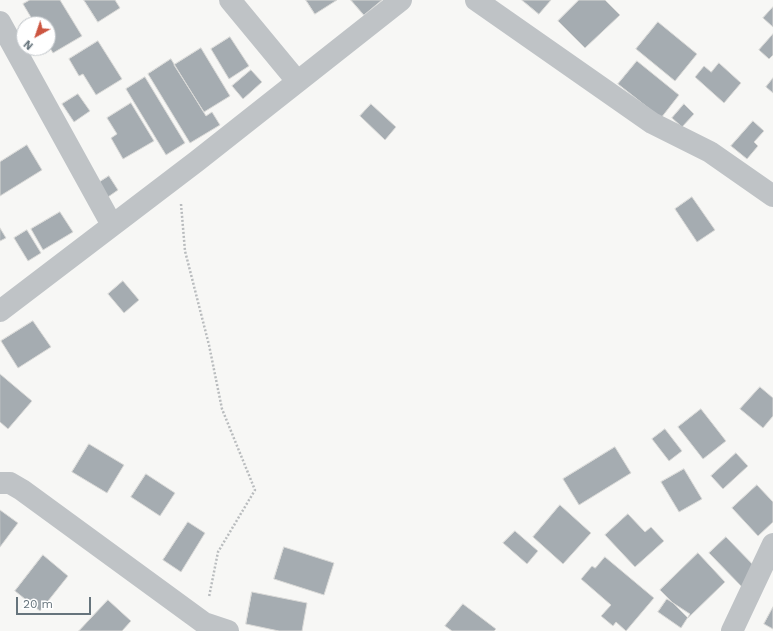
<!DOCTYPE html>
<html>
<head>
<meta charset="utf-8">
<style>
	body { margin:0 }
	#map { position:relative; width:773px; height:631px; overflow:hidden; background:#f7f7f5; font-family:"Work Sans",sans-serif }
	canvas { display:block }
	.north { position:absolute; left:16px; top:16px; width:40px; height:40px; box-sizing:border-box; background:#fff; border:1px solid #c2c7cb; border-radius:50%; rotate:220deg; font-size:11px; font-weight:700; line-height:16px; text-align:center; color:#66747c }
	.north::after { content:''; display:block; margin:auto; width:14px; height:18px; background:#cc5540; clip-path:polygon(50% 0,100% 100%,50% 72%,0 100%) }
	.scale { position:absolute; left:16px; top:597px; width:75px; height:18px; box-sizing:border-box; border:2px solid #66747c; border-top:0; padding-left:5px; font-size:12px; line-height:14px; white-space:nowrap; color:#66747c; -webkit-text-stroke:3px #fff; paint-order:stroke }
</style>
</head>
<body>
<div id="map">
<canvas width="773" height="631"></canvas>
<div class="north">N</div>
<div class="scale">20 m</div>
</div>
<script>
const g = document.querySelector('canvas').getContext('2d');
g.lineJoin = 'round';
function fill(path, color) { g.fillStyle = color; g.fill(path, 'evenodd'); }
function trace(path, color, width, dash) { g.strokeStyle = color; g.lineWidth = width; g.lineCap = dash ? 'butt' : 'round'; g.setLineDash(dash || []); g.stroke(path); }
const building = new Path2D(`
	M30,0H60L82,36L53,53L48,45V24H35L23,4Z
	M84,0H115L120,8L98,22Z
	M306,0H337L315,14Z
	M351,0H382L364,15Z
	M522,0H551L539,14Z
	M579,0H605L620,15L585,48L558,21Z
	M773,7V27L763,18Z
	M658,22L697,54L675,81L636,49Z
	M773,34V55L769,59L759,50Z
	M230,37L249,66L229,79L211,49Z
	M98,41L122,79L96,95L83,74L79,76L69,59Z
	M201,48L230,96L204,112L174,65Z
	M171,59L206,116L212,112L220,125L190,143L148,74Z
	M637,61L679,95L661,118L618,84Z
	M719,63L741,83L724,103L695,77L704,66L711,72Z
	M251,70L262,82L243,99L232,86Z
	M145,77L185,143L166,155L126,89Z
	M773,78V93L766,87Z
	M78,94L90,111L74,122L62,104Z
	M131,103L154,141L123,159L111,138L117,134L107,118Z
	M371,104L396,127L385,140L360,116Z
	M684,104L694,114L682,127L672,118Z
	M753,121L764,131L754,142L758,146L747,159L731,146Z
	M27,145L42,170L0,196V162Z
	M109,176L118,190L108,197L98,183Z
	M692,197L715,230L697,242L675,209Z
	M60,212L73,232L43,250L31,229Z
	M0,228L6,238L0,241Z
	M27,230L41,253L28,261L14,238Z
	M123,281L139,300L124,313L108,294Z
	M33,321L51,347L18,368L1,341Z
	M0,374L32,401L8,429L0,422Z
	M760,387L773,398V416L763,428L740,409Z
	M701,409L726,441L703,459L678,427Z
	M665,429L682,451L669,461L652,439Z
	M89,444L124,465L107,493L72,472Z
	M615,447L631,473L579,505L563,479Z
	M736,453L748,466L723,489L711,476Z
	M684,469L702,499L679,512L661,482Z
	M146,474L175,493L160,516L131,497Z
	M757,485L773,502V522L758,536L732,508Z
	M560,505L591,533L563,564L533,537Z
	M0,510L18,523L0,547Z
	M628,514L645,532L651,527L664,541L635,567L605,535Z
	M188,522L205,533L181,572L163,560Z
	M515,531L538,551L527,564L503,543Z
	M726,537L760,572L743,588L709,553Z
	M284,547L334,563L324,595L274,579Z
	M698,553L725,582L688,618L660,590Z
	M43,555L68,576L40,611L15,591Z
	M605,557L654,598L626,631L616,622L613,626L601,616L611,605L581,579L592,566L595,568Z
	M252,592L307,603L302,631H279L246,624Z
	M667,599L690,614L681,628L658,612Z
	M108,600L131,621L122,631H79Z
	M463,604L496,629L494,631H452L445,626Z
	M773,607V629L764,624Z`);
const path = new Path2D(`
	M181,204L185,251L209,345L222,409L255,490L218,552L209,597`);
const street = new Path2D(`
	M230,0L297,81
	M476,0L652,123L710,152L773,196
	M0,22L112,225
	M0,311L197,161L401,0
	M0,483H10L22,490L204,623L228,631
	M732,631L773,544`);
fill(building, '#a5acb1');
trace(building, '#d9d9d7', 1);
trace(path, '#b9bcbe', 2.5, [2, 2]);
trace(street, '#bfc3c6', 22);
</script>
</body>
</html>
